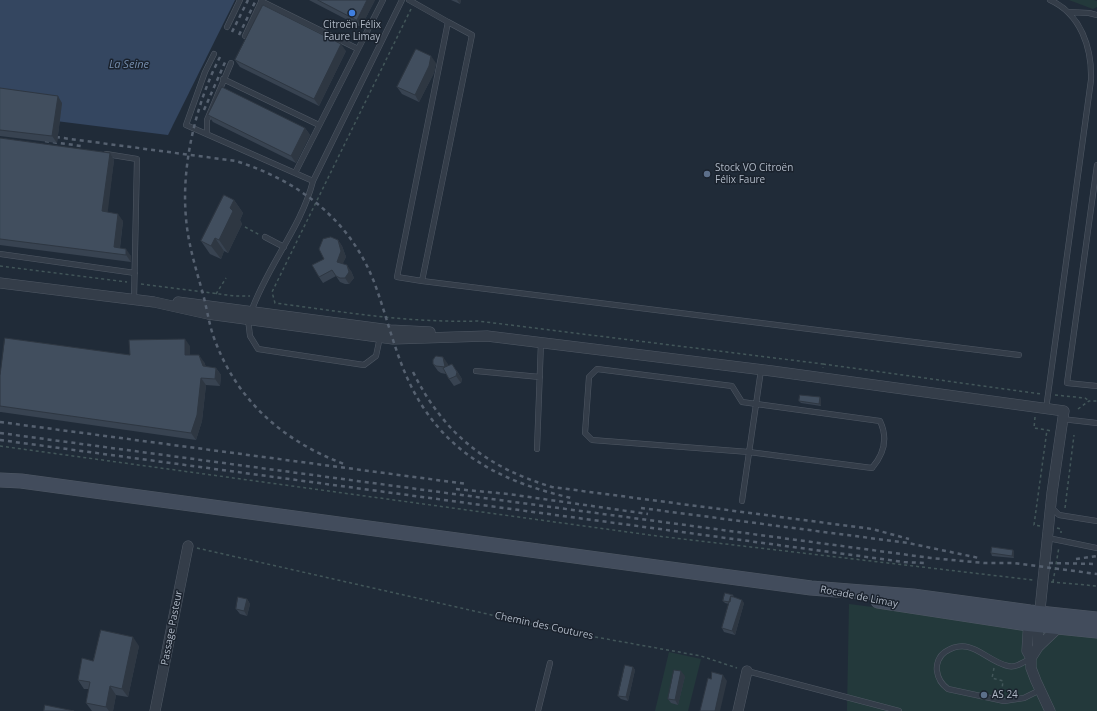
<!DOCTYPE html>
<html>
<head>
<meta charset="utf-8">
<style>
	body { margin:0 }
	canvas { display:block; background:#202b38 }
</style>
</head>
<body>
<canvas width="1097" height="711"></canvas>
<script>
const g = document.querySelector('canvas').getContext('2d');
g.lineJoin = 'round';
function fill(path, color) { g.fillStyle = color; g.fill(path, 'evenodd'); }
function trace(path, color, width, dash) { g.strokeStyle = color; g.lineWidth = width; g.lineCap = dash ? 'butt' : 'round'; g.setLineDash(dash || []); g.stroke(path); }
function drawText(font, color, halo, rows, align = 'center') {
  g.font = font + ' "Open Sans",sans-serif'; g.lineWidth = 3; g.setLineDash([]); g.textBaseline = 'middle'; g.strokeStyle = halo; g.fillStyle = color; for (const [text, x, y, turn = 0] of rows) {
    g.save(); g.translate(x, y); g.rotate((+turn || 0) * Math.PI / 180); g.textAlign = isNaN(turn) ? turn : align; if (halo) g.strokeText(text, 0, 0); g.fillText(text, 0, 0); g.restore();
  }
}
const green = new Path2D(`
	M1069,0H1094L1097,1V7L1093,9Z
	M849,604L1097,636V711H847Z
	M669,652L701,659L688,711H655Z`);
const water = new Path2D(`
	M0,0H235L168,135L0,114Z`);
const path = new Path2D(`
	M411,9L272,292L275,303C344,312 408,323 478,321L823,364V368
	M245,227L260,235
	M0,266L127,282
	M141,284L235,296H250
	M216,294L226,278
	M823,364L1041,394
	M1055,395L1085,398L1089,401
	M1078,409L1089,401H1097
	M1035,417L1034,428L1047,430
	M0,446L657,536L1033,580
	M1065,508L1074,435
	M1040,526L1034,525L1047,430L1051,431
	M1057,528L1061,529V533
	M197,548L562,631L701,656L737,668
	M1051,582L1097,586
	M1053,582L1059,547
	M994,668L992,678L1003,681L1002,689`);
const service = new Path2D(`
	M409,0L448,22L397,277L422,281L472,35L448,22
	M261,1L358,49
	M1068,12L1089,13L1097,15
	M227,27L240,0
	M245,36L262,0
	M214,54L205,72L186,125L313,181
	M223,79L319,125
	M207,133V120L231,63
	M106,154L137,159L134,300
	M1097,165L1067,383L1097,386
	M295,173L383,0
	M265,237L284,247
	M0,254L135,273
	M422,281L1019,355
	M251,312C267,266 301,228 313,181L402,0
	M248,319L250,336L258,349L364,365L376,356L380,337
	M597,369L732,386L742,402L880,421C888,438 884,454 872,468L749,452L592,440L585,433L589,377Z
	M476,371L540,377
	M1046,409L1091,80C1092,48 1081,14 1050,0
	M1062,419L1097,423
	M537,449L541,342
	M742,501L761,370
	M1052,508L1059,515L1097,521
	M1048,538L1097,548
	M1031,658C1024,662 1016,668 1008,666C985,661 971,635 945,652C939,656 936,664 937,671C938,679 941,684 948,689L1004,701L1024,698L1040,690
	M747,671L899,711
	M538,711L550,663`);
const minor = new Path2D(`
	M0,283L154,302L208,314L393,339L487,336L772,371L1064,411L1052,493L1038,629V647L1031,658
	M178,302L390,330L430,332
	M1029,618L1027,651L1031,658V668L1036,681L1050,711
	M1038,647L1059,627
	M155,711L188,546
	M738,711L747,671`);
const secondary = new Path2D(`
	M0,480L21,481L811,588L913,596L1030,612L1097,619
	M878,601L1028,624L1097,631`);
const rail = new Path2D(`
	M232,32L248,0
	M239,35L256,0
	M220,57C196,103 181,166 186,218C188,244 196,269 203,294C207,309 209,324 214,338C237,401 283,441 344,464
	M204,110L226,60
	M48,136L236,161C302,182 354,223 377,290C391,330 400,374 425,410C460,462 512,484 571,498
	M45,141L81,146
	M413,372C444,434 486,467 552,487L872,529L909,539
	M0,422L467,484
	M0,433L931,558L984,563H1014L1097,574
	M0,440L904,562L924,563
	M456,489L508,494L648,514
	M641,508L908,543L979,558
	M1076,559L1097,556
	M1049,563L1097,564`);
const wall = new Path2D(`
	M309,0H375L361,27Z
	M451,0H461L460,4Z
	M346,51L319,106L240,67L235,60Z
	M436,63L434,73L419,102L402,94L397,87Z
	M0,88L62,103L57,143L0,136Z
	M208,115L305,128L310,135L296,163L213,122Z
	M0,138L110,153L114,160L107,212L123,221L120,248L131,256V262L0,245Z
	M234,200L243,213L240,220L242,224L228,253L224,251L221,259L210,254L201,241Z
	M338,240L342,246L346,257L342,264L351,271L354,278L349,284H345L340,282L336,276L323,283L319,277L324,259Z
	M190,346V355L204,362L206,367L216,368L221,375L220,386L206,385L202,421L196,440L1,412H0V376Z
	M433,364H448V365L457,371L462,379L461,383L454,386L449,379L446,374L441,373L438,371Z
	M820,397L821,400V406L801,403L799,401Z
	M1013,550L1014,552V558L992,556L991,553Z
	M734,597L744,603L735,635L724,632L722,628L729,604L725,603L723,601Z
	M247,599L250,604L247,616L240,614L236,609Z
	M139,646L128,697L116,695L113,711H92L86,703L89,689H84L78,680L93,661Z
	M633,667L635,670L628,701L621,699L618,696Z
	M685,676L678,705L671,703L668,699Z`);
const shadedWall = new Path2D(`
	M367,0H375L361,27L357,20Z
	M457,0H461L460,4Z
	M341,44L346,51L319,106L314,99Z
	M431,56L436,63L434,73L419,102L415,95Z
	M58,96L62,103L57,143L52,136Z
	M305,128L310,135L296,163L291,156Z
	M110,153L114,160L107,218L102,211Z
	M234,200L243,213L240,220L242,224L228,253L219,240L230,208Z
	M118,214L123,221L119,254L114,247Z
	M215,238L224,251L221,259L211,246Z
	M338,240L342,246L346,257L341,268L337,262Z
	M126,249L131,256V262L126,255Z
	M347,265L351,271L354,278L349,284L345,278Z
	M185,339L190,346V362L185,355Z
	M199,355L204,362L208,373L203,366Z
	M443,357L448,364L450,373L445,367Z
	M452,364L462,379L461,383L456,376Z
	M216,368L221,375L220,386L215,379Z
	M201,378L206,385L202,421L196,440L191,433Z
	M820,397L821,400V406L819,404Z
	M1013,550L1014,552V558L1012,556Z
	M247,599L250,604L247,616L244,611Z
	M742,600L744,603L735,635L732,631Z
	M133,637L139,646L128,697L122,689Z
	M633,667L635,670L628,701L626,697Z
	M681,671L685,676L678,705L675,700Z
	M723,675L727,681L720,711H715Z
	M110,686L116,695L113,711H109L106,707Z`);
const building = new Path2D(`
	M318,0H367L357,20Z
	M263,5L341,44L314,99L235,60Z
	M416,49L431,56L429,66L415,95L397,87Z
	M222,87L305,128L291,156L208,115Z
	M0,88L58,96L52,136L0,130Z
	M0,138L110,153L102,211L118,214L114,247L126,249V255L0,239Z
	M224,195L234,200L230,208L233,211L219,240L215,238L211,246L201,241Z
	M331,237L338,240L341,251L337,262L347,265L349,272L345,278H340L336,276L332,270L319,277L312,265L324,259L319,249L323,239Z
	M5,338L130,355L129,340L185,339V355H199L203,366L216,368L215,379L201,378L197,415L191,433L0,406V376Z
	M436,356L443,357L445,367L452,364L457,372L456,376L449,379L443,368L445,367L436,366L433,364V360Z
	M800,395L820,397L819,404L799,401Z
	M992,547L1013,550L1012,556L991,553Z
	M725,593L733,595V597L731,596L730,602L723,601Z
	M731,596L742,600L732,631L722,628Z
	M238,597L247,599L244,611L236,609Z
	M101,630L133,637L122,689L110,686L106,707L86,703L90,682L78,680L82,658L93,661Z
	M625,665L633,667L626,697L618,696Z
	M674,670L681,671L675,700L668,699Z
	M712,672L723,675L715,711H700L708,678L711,679Z
	M45,705L74,711H44Z`);
const markers = [
	[352,13,4,"#3f7fe0"],
	[707,174,4,"#5c6f8a"],
	[984,695,4,"#5c6f8a"]
];
const poiNames = [
	["Citroën Félix",352,25,"center"],
	["Faure Limay",352,37,"center"],
	["Stock VO Citroën",715,168],
	["Félix Faure",715,180],
	["AS 24",992,695]
];
const streetNames = [
	["Rocade de Limay",859,597,11],
	["Chemin des Coutures",544,626,12],
	["Passage Pasteur",172,628,-79]
];
const waterNames = [
	["La Seine",129,65]
];
fill(green, '#23393b');
fill(water, '#344660');
trace(service, '#4f5864', 6);
trace(minor, '#4f5864', 11);
trace(secondary, '#4f5864', 15);
trace(path, '#425659', 1.5, [3, 3]);
trace(service, '#343d49', 5);
trace(minor, '#343d49', 10);
trace(secondary, '#424c5c', 14);
trace(rail, '#566170', 2.5, [4, 4]);
fill(wall, '#384351');
fill(shadedWall, '#2e3742');
fill(building, '#414e5e');
trace(building, '#2e3742', 1);
for (const [x, y, r, color] of markers) { const dot = new Path2D(); dot.arc(x, y, r, 0, 2 * Math.PI); g.fillStyle = color; g.fill(dot); trace(dot, '#1a222d', 1.5); }
drawText('10px', '#afb8c5', '#1a222d', poiNames, 'left');
drawText('10px', '#afb8c5', '#1a222d', streetNames);
drawText('italic 11px', '#768eae', '#1a222d', waterNames);
</script>
</body>
</html>
